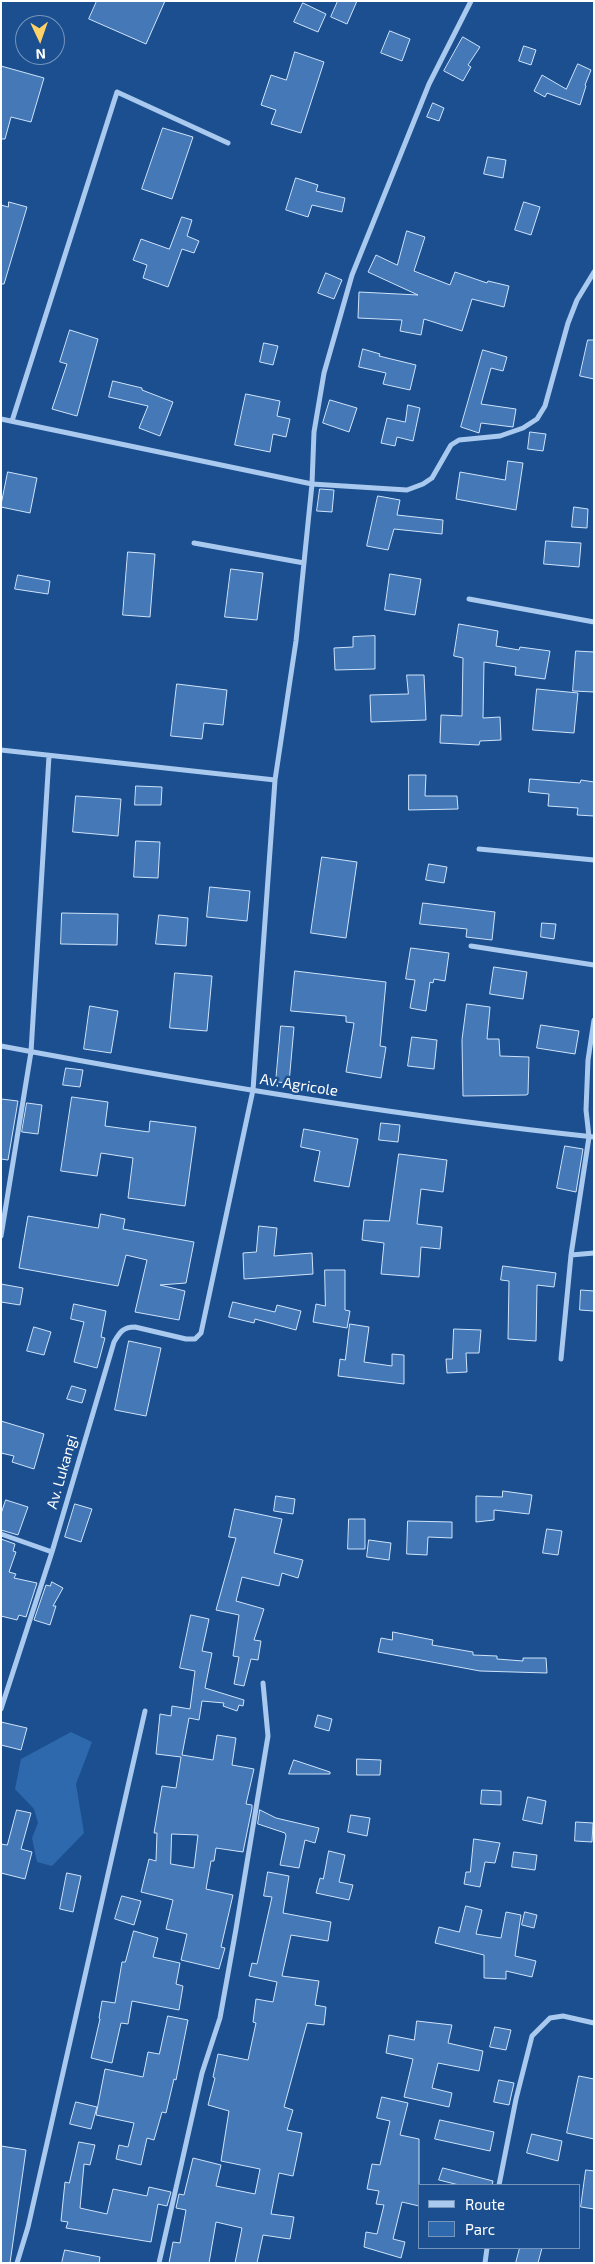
<!DOCTYPE html>
<html>
<head>
<meta charset="utf-8">
<style>
	body { margin:0 }
	#map { position:relative; width:595px; height:2264px; overflow:hidden; background:#1b4f8f; font-family:"Exo 2",sans-serif }
	canvas { display:block }
	.frame { position:absolute; inset:0; border:2px solid #fff; pointer-events:none }
	.legend { position:absolute; left:418px; top:2184px; width:162px; height:65px; box-sizing:border-box; background:#1b4f8f; border:1px solid #7695bc; margin:0; padding:6px 9px; list-style:none; font-size:15px; color:#fff }
	.legend li { display:flex; align-items:center; gap:10px; height:25px }
	.legend b { width:25px; border:1px solid #7695bc }
	.north { position:absolute; left:15px; top:15px; width:50px; height:50px; box-sizing:border-box; background:#1b4f8f; border:1px solid #7695bc; border-radius:50%; rotate:177deg; font-size:14px; font-weight:700; line-height:20px; text-align:center; color:#fff }
	.north::after { content:''; display:block; margin:auto; width:18px; height:22px; background:#ffd166; clip-path:polygon(50% 0,100% 100%,50% 72%,0 100%) }
</style>
</head>
<body>
<div id="map">
<canvas width="595" height="2264"></canvas>
<div class="frame"></div>
<ul class="legend">
<li><b style="height:6px;background:#a9c9ee"></b>Route</li>
<li><b style="height:14px;background:#2e69ad"></b>Parc</li>
</ul>
<div class="north">N</div>
</div>
<script>
const g = document.querySelector('canvas').getContext('2d');
g.lineJoin = 'round';
function fill(path, color) { g.fillStyle = color; g.fill(path, 'evenodd'); }
function trace(path, color, width, dash) { g.strokeStyle = color; g.lineWidth = width; g.lineCap = dash ? 'butt' : 'round'; g.setLineDash(dash || []); g.stroke(path); }
function drawText(font, color, halo, rows, align = 'center') {
  g.font = font + ' "Exo 2",sans-serif'; g.lineWidth = 5; g.setLineDash([]); g.textBaseline = 'middle'; g.strokeStyle = halo; g.fillStyle = color; for (const [text, x, y, turn = 0] of rows) {
    g.save(); g.translate(x, y); g.rotate((+turn || 0) * Math.PI / 180); g.textAlign = isNaN(turn) ? turn : align; if (halo) g.strokeText(text, 0, 0); g.fillText(text, 0, 0); g.restore();
  }
}
const green = new Path2D(`
	M71,1732L92,1742L76,1784L84,1833L52,1866L37,1862L32,1838L38,1823L34,1809L15,1789L21,1759Z`);
const building = new Path2D(`
	M97,1H165L146,44L89,19Z
	M338,1H357L347,24L331,17Z
	M303,3L326,14L318,32L294,22Z
	M390,31L410,39L402,61L381,53Z
	M463,37L480,47L468,65L471,67L463,81L444,71Z
	M524,46L536,50L531,65L519,61Z
	M295,52L324,62L301,133L271,124L276,110L261,105L271,75L286,80Z
	M578,64L591,70L585,85L586,86L580,105L547,93L545,97L534,91L542,75L566,89Z
	M1,66L44,78L31,122L11,117L5,139H1Z
	M433,103L444,108L439,121L427,117Z
	M163,128L193,137L172,199L142,189Z
	M488,157L506,160L503,178L484,174Z
	M296,178L318,185L316,191L345,198L342,212L312,205L308,217L286,210Z
	M9,202L27,207L4,284H1V205L8,207Z
	M524,202L540,207L531,235L515,230Z
	M182,217L192,220L187,236L199,241L194,253L182,249L168,287L143,278L147,265L133,260L141,239L169,249Z
	M407,231L425,237L414,271L450,285L455,272L487,283L488,281L509,286L504,307L472,299L462,331L424,319L421,335L400,331L402,320L358,318L359,292L418,295L368,272L376,255L397,265Z
	M326,273L342,280L334,299L318,293Z
	M70,330L98,339L77,416L52,409L67,364L60,362Z
	M588,340H594V379L580,376Z
	M264,343L278,346L273,365L260,362Z
	M363,349L380,354L379,356L416,365L410,390L383,384L386,373L359,367Z
	M483,350L507,357L503,371L491,368L481,404L516,409L513,427L481,423L479,433L461,427Z
	M113,381L142,388V390L173,402L160,436L139,428L148,406L109,397Z
	M246,394L280,401L277,416L290,419L286,437L273,434L270,452L235,445Z
	M330,400L357,408L349,432L323,423Z
	M408,405L420,408L413,441L397,437L395,446L381,443L387,418L405,422Z
	M530,432L546,434L543,451L528,449Z
	M508,461L523,463L516,510L456,499L460,472L505,480Z
	M8,472L37,478L30,513L1,507Z
	M320,489L334,490L332,512L317,511Z
	M378,496L400,500L397,515L443,520L442,534L394,529L388,550L367,546Z
	M574,507L588,509L587,528L572,527Z
	M546,541L581,543L579,567L544,564Z
	M128,552L155,554L150,617L123,615Z
	M231,569L263,573L257,620L225,617Z
	M390,574L421,579L415,615L385,610Z
	M18,575L50,581L48,594L15,589Z
	M459,624L498,631L496,646L519,650L520,647L550,651L545,679L515,675L516,667L484,662L483,718L500,717L501,740L480,741L479,745L440,743L441,715L462,716L463,658L454,656Z
	M375,636V669L335,670L334,648L353,647V637Z
	M576,651L594,652V692L573,691Z
	M407,675H424L426,720L371,722L370,695L408,694Z
	M177,684L227,690L223,725L204,723L202,739L171,736Z
	M537,689L578,693L574,733L533,730Z
	M409,775H426L425,796H457L458,809L409,810Z
	M530,779L580,783L581,780L594,782V816L577,815L578,808L548,806L549,794L529,792Z
	M136,786L162,787L161,805H135Z
	M76,796L121,799L118,836L73,832Z
	M136,841L160,842L158,878L134,877Z
	M322,857L357,862L346,938L311,933Z
	M429,864L447,867L444,883L426,880Z
	M210,887L250,891L247,921L207,917Z
	M423,903L495,912L492,940L466,937L467,929L420,924Z
	M62,913L118,914L117,945L61,944Z
	M159,915L188,918L186,946L156,944Z
	M542,923L556,924L554,939L541,937Z
	M411,948L449,953L445,981L434,979L433,983L430,982L426,1011L410,1008L415,980L406,979Z
	M494,967L527,972L523,999L490,994Z
	M295,971L386,982L380,1046L386,1047L381,1078L346,1072L354,1023L346,1022V1016L291,1011Z
	M175,973L212,976L207,1031L170,1028Z
	M467,1004L490,1007L487,1039H499L500,1056L529,1057L528,1094L526,1095L463,1096L462,1040Z
	M90,1006L118,1011L111,1053L84,1049Z
	M541,1025L579,1031L575,1054L537,1048Z
	M281,1026L294,1027L289,1083L276,1082Z
	M412,1037L437,1040L434,1069L408,1066Z
	M66,1068L83,1070L80,1087L63,1085Z
	M72,1097L108,1102L105,1126L149,1132L150,1121L196,1127L185,1206L128,1198L133,1158L101,1153L97,1176L61,1171Z
	M1,1099L18,1101L8,1160L1,1159Z
	M27,1103L42,1105L38,1134L22,1132Z
	M381,1123L400,1125L398,1142L379,1140Z
	M304,1129L358,1139L349,1187L314,1181L320,1151L301,1147Z
	M565,1146L583,1149L576,1192L557,1188Z
	M399,1154L447,1160L443,1192L421,1189L417,1224L442,1227L440,1249L421,1247L419,1277L381,1274L384,1243L362,1240L364,1220L389,1221Z
	M101,1214L125,1219L123,1229L194,1242L186,1283L160,1285L185,1291L179,1320L135,1312L147,1260L126,1255L118,1286L19,1268L28,1216L98,1228Z
	M259,1226L277,1228L274,1256L312,1253L313,1274L244,1279L243,1253L256,1252Z
	M503,1266L556,1273L554,1287L537,1285L536,1341L508,1339L509,1281L501,1280Z
	M325,1270H345V1310L350,1311L347,1328L313,1322L316,1304L325,1306Z
	M1,1284L23,1288L20,1305L1,1302Z
	M581,1290L594,1291V1311L580,1310Z
	M233,1302L275,1312L277,1305L301,1311L296,1330L255,1319L254,1323L229,1317Z
	M74,1304L106,1311L101,1337L105,1338L97,1368L74,1362L84,1322L71,1319Z
	M350,1324L369,1327L364,1362L392,1366V1354L404,1355V1384L338,1376L340,1359L345,1360Z
	M34,1327L51,1332L44,1355L27,1351Z
	M454,1329L481,1330L479,1353H466L467,1372L447,1373L446,1359H452Z
	M129,1341L161,1348L146,1416L115,1410Z
	M72,1386L86,1390L82,1403L67,1399Z
	M1,1421L44,1434L34,1469L12,1462L14,1456L1,1453Z
	M503,1491L532,1495L529,1514L494,1510V1520L476,1522V1496L502,1497Z
	M276,1496L295,1499L293,1514L274,1511Z
	M6,1500L28,1507L18,1535L1,1530V1514Z
	M75,1504L92,1509L81,1542L65,1537Z
	M235,1509L282,1519L274,1553L303,1560L298,1578L282,1573L279,1586L242,1577L236,1601L264,1609L254,1640L261,1641L258,1660L251,1659L244,1686L234,1684L239,1657L233,1656L239,1615L216,1610L236,1538L229,1537Z
	M349,1519H365V1549H348Z
	M408,1521L452,1522V1538L428,1537L427,1555L407,1554Z
	M547,1529L562,1531L558,1555L543,1553Z
	M1,1539L15,1544L13,1551L16,1552L9,1572L16,1574L14,1578L37,1583L26,1617L19,1615L17,1620L1,1616Z
	M369,1540L391,1543L389,1560L367,1557Z
	M52,1582L63,1588L53,1606H56L50,1625L34,1620L46,1585L50,1586Z
	M191,1615L209,1619L202,1651L212,1653L205,1688L244,1700L243,1706L239,1705L237,1711L223,1706L224,1703L202,1701L199,1720L189,1718L182,1755L213,1760L217,1735L236,1738L232,1765L254,1769L246,1804L252,1805V1808L243,1852L216,1848L214,1861H211L206,1889L233,1895L221,1947L225,1948L219,1969L181,1960L187,1934L166,1929L173,1900L141,1892L149,1859L156,1861L157,1833H154L162,1786L176,1788L181,1757L156,1754L160,1714L171,1716L172,1706L190,1709L195,1671L180,1668ZM172,1834L198,1835L194,1868L171,1864Z
	M393,1632L433,1640L432,1645L473,1652V1655L497,1656V1659L523,1661V1658H546L547,1673L480,1671L378,1652L381,1638L392,1640Z
	M318,1715L332,1719L329,1731L315,1727Z
	M1,1722L27,1728L21,1750L1,1745Z
	M357,1759L381,1760L380,1775H357Z
	M294,1760L330,1772V1774H289Z
	M482,1790L501,1791V1805L481,1804Z
	M528,1797L546,1801L542,1824L523,1820Z
	M17,1810L31,1813L21,1849L32,1852L25,1879L1,1873V1844L7,1845Z
	M260,1810L276,1818L319,1828L315,1843L305,1840L299,1868L280,1865L286,1836L285,1833L258,1824Z
	M351,1815L370,1818L367,1836L348,1832Z
	M576,1822L593,1823L592,1842L575,1841Z
	M474,1839L500,1843L495,1863L485,1862L480,1887L464,1884L466,1872H470Z
	M329,1851L345,1855L339,1882L353,1885L349,1900L316,1893L320,1878L323,1879Z
	M514,1852L537,1855L535,1870L512,1867Z
	M268,1872L289,1876L283,1913L331,1922L328,1941L291,1935L282,1976L319,1981L315,2005L326,2007L324,2025L307,2023L284,2107L293,2110L287,2130L302,2133L293,2176L279,2173L271,2214L294,2217L290,2239L263,2235L257,2263H235L242,2228L216,2222L209,2263H169L173,2242L180,2243L186,2210L176,2208L179,2194L184,2195L193,2158L221,2165L216,2186L255,2194L260,2169L221,2161L229,2111L208,2105L215,2078L213,2077L218,2054L248,2060L256,2023L253,2022L256,1999L273,2002L277,1982L249,1976L252,1963L257,1964L272,1897L264,1896Z
	M67,1873L81,1876L73,1912L60,1909Z
	M122,1896L141,1901L134,1925L115,1919Z
	M466,1906L482,1910L476,1934L501,1938L506,1912L521,1915L515,1956L536,1961L532,1977L506,1971V1979L484,1978V1955L435,1943L439,1927L459,1932Z
	M525,1912L537,1915L534,1928L522,1925Z
	M134,1931L158,1938L153,1957L180,1963L176,1984L183,1986L179,2010L132,2001L128,2024L121,2023L112,2063L91,2058L100,2019L99,2018L102,2001L115,2003L122,1962H125Z
	M168,2016L188,2020L176,2080L174,2079L166,2113L162,2112L154,2140L147,2138L141,2165L116,2159L119,2145L128,2147L134,2123L96,2115L105,2069L143,2077L148,2052L159,2054Z
	M417,2021L452,2025L448,2043L483,2051L479,2071L438,2063L432,2088L452,2093L449,2107L404,2097L413,2059L386,2053L389,2035L414,2040Z
	M495,2027L511,2030L506,2050L490,2047Z
	M579,2076L594,2079V2139L567,2133Z
	M499,2080L514,2083L509,2105L494,2102Z
	M382,2097L408,2103L400,2135L419,2139V2206L402,2202L393,2239L405,2242L401,2258L364,2247L366,2232L377,2234L384,2205L376,2204L379,2191L367,2189L372,2164L380,2165L390,2121L377,2118Z
	M76,2102L97,2107L91,2129L70,2124Z
	M440,2120L494,2132L490,2151L435,2139Z
	M532,2134L562,2141L558,2161L527,2153Z
	M79,2142L95,2145L90,2165L84,2164L80,2208L107,2214L113,2189L147,2196L149,2187L171,2192L167,2206L158,2204L151,2242L66,2228L68,2222L61,2221L65,2182L69,2183Z
	M1,2146L26,2150L10,2263H1Z
	M443,2168L493,2181L492,2185H459L439,2180Z
	M586,2170L594,2171V2209L581,2207Z
	M520,2248H542L538,2263H516Z
	M65,2250L100,2257L99,2263H62Z`);
const street = new Path2D(`
	M1,419L312,484L407,490L423,484L432,478L451,445L459,440L500,436L523,428L537,419L545,406L568,323L577,300L594,272
	M12,421L117,92L228,143
	M194,543L304,563
	M469,599L594,622
	M1,750L275,780
	M479,849L594,860
	M471,946L594,965
	M1,1046C198,1083 395,1116 594,1137
	M1,1236L31,1052L49,756
	M571,1255L594,1253
	M561,1359L571,1255L589,1137L586,1110L588,1060L594,1020
	M1,1534L52,1552
	M1,1709L52,1552L114,1342C120,1332 123,1327 135,1327L186,1339H195L201,1333L253,1090L275,780L296,641L312,484L314,432L324,373L352,275L429,84L471,1
	M499,2185L516,2099L532,2036L550,2018L563,2016L594,2023
	M17,2263L28,2227L145,1711
	M159,2263L202,2073L220,2018L236,1929L268,1736L263,1683
	M485,2263L487,2248`);
const streetNames = [
	["Av. Agricole",299,1085,9],
	["Av. Lukangi",62,1472,-74]
];
fill(green, '#2e69ad');
fill(building, '#4478b7');
trace(building, '#cfe3fa', 1);
trace(street, '#a9c9ee', 5);
drawText('15px', '#fff', '#1b4f8f', streetNames);
</script>
</body>
</html>
